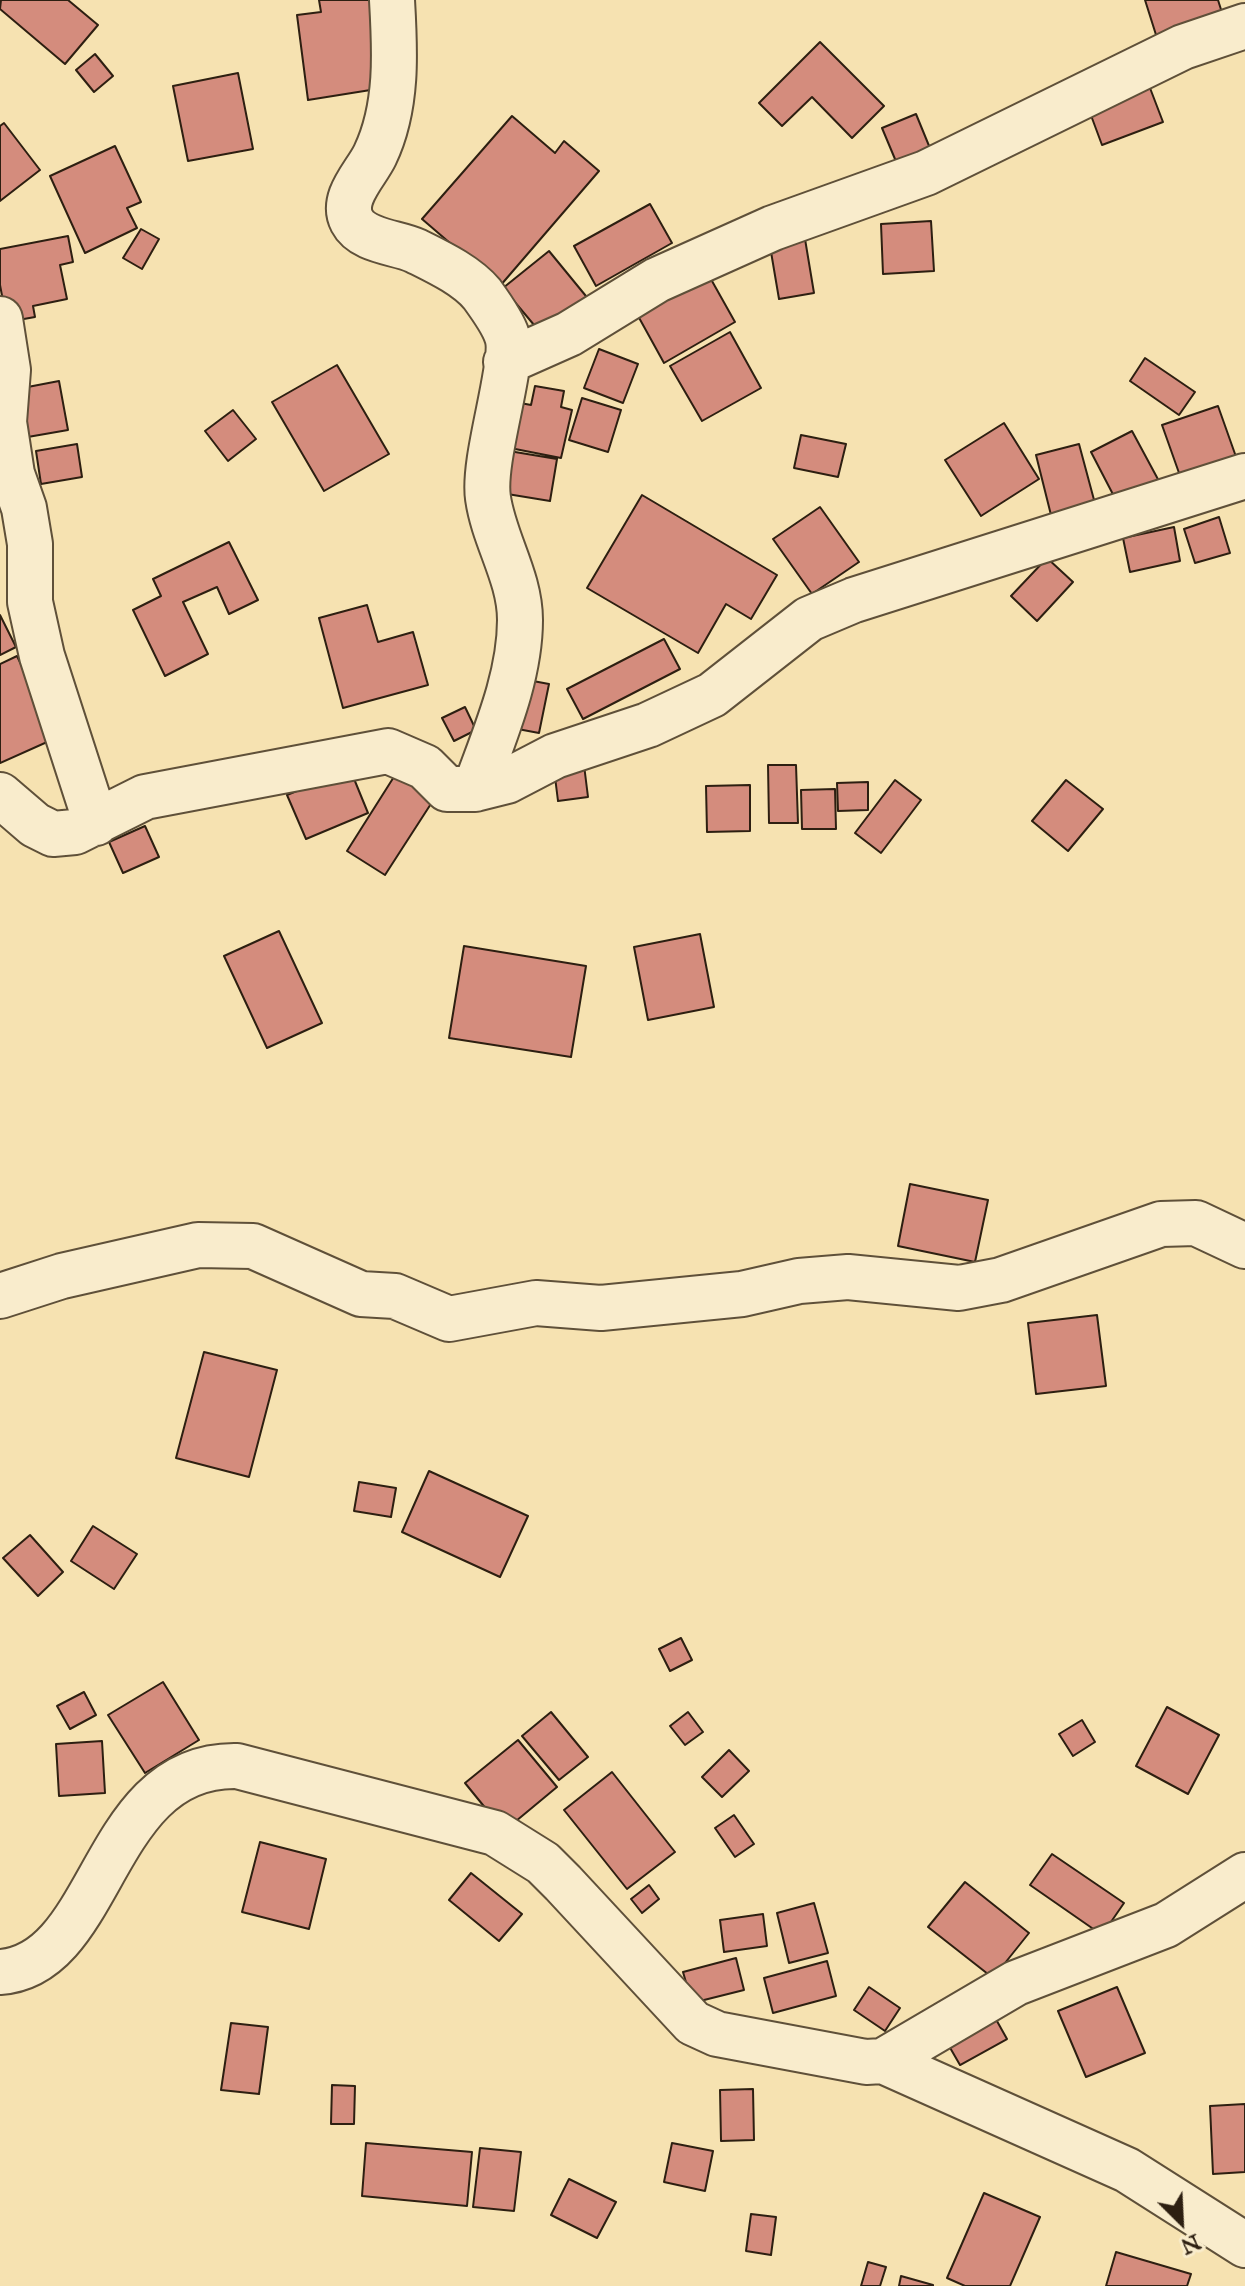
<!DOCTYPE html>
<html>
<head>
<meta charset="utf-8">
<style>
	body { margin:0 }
	#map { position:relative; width:1245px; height:2286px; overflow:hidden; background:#f6e2b1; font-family:"IM FELL Great Primer",serif }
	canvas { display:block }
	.north { position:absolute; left:1141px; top:2182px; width:80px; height:80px; -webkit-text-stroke:6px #f9eccc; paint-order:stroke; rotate:156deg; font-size:22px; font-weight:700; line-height:32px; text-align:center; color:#2d1f11 }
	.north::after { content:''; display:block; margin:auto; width:28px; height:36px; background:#2d1f11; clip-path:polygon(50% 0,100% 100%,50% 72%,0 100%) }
</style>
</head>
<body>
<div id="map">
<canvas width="1245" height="2286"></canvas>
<div class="north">N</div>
</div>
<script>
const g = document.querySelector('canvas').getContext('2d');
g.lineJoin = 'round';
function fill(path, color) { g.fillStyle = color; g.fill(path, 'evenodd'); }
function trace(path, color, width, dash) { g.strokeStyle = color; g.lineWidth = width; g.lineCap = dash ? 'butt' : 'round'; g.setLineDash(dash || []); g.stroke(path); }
const building = new Path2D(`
	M1,0H68L98,25L65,64L0,9Z
	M319,0H371L383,88L308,100L297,15L321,12Z
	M1145,0H1218L1224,19L1157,38Z
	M820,42L884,106L852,138L812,97L782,126L759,103Z
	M95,54L113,76L94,92L76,70Z
	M238,73L253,149L188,161L173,86Z
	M1150,88L1163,122L1102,145L1089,110Z
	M916,114L934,158L900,171L882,128Z
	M512,116L555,153L564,141L599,171L500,286L422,219Z
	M4,123L40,170L0,201V126Z
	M115,146L141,202L127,208L137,228L85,253L50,176Z
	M650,204L672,243L596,286L574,246Z
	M931,221L934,271L883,274L881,224Z
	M141,229L159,239L142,269L123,258Z
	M68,236L73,262L60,265L67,299L33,306L35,317L7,322L0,285V249Z
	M805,239L814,293L779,299L770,246Z
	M549,251L590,301L545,338L503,288Z
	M703,265L735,322L664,363L632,305Z
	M730,332L761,388L702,421L670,366Z
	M599,349L638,364L623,403L584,388Z
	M1145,358L1195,392L1179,415L1130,381Z
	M337,365L389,454L324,491L272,402Z
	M59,381L68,430L22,438L12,390Z
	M535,386L564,391L561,407L572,410L561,458L505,447L515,402L531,405Z
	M582,398L621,410L608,452L569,440Z
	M1218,406L1240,468L1184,487L1162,425Z
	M233,410L256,439L228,461L205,431Z
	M1004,423L1039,479L981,516L945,460Z
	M1132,431L1160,483L1118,504L1091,452Z
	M801,435L846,444L838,477L794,468Z
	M77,444L82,477L41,484L36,451Z
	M1079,444L1097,511L1053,523L1036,455Z
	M503,450L557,459L550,501L495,492Z
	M642,495L777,575L751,619L726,604L698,653L587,588Z
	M820,507L859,562L812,594L773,539Z
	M1219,517L1230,553L1195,563L1184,529Z
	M1174,527L1180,561L1130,572L1123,538Z
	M229,542L258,600L229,614L217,587L183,602L208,654L165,676L133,610L161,596L153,579Z
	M1047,558L1073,582L1037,621L1011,596Z
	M367,605L378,642L413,632L428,685L343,708L319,618Z
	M0,615L16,647L0,655Z
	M664,639L680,669L583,719L567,689Z
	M17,656L56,738L0,763V664Z
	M517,678L549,684L539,733L507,727Z
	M465,707L476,730L454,741L442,718Z
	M584,765L588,797L558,801L554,769Z
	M768,765H796L798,823H769Z
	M350,769L368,813L306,839L287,795Z
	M397,772L436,796L385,875L347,851Z
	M895,780L921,800L881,853L855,833Z
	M1066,780L1103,809L1068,851L1032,821Z
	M868,782V810L838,811L837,783Z
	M750,785V831L707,832L706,786Z
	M835,789L836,829H802L801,790Z
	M145,826L159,857L123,873L109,842Z
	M279,931L322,1023L267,1048L224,956Z
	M700,934L714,1007L648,1020L634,947Z
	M464,946L586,966L571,1057L449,1038Z
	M910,1184L988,1200L975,1262L898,1246Z
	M1097,1315L1106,1386L1036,1394L1028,1323Z
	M204,1352L277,1370L249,1477L176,1458Z
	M429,1471L528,1516L500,1577L402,1532Z
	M359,1482L396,1488L391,1517L354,1511Z
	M93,1526L137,1554L114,1589L71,1561Z
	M30,1535L63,1572L38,1596L3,1558Z
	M681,1638L692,1660L670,1671L659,1649Z
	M163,1682L199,1740L145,1773L108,1715Z
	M84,1692L96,1715L70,1729L57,1706Z
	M1167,1707L1219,1735L1188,1794L1136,1766Z
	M551,1712L588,1757L559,1780L522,1736Z
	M688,1712L703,1732L685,1745L670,1726Z
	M1082,1720L1095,1742L1073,1756L1059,1734Z
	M518,1740L557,1787L504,1831L465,1783Z
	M102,1741L105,1793L59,1796L56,1744Z
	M729,1750L749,1771L722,1797L702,1777Z
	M612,1772L675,1852L627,1889L564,1810Z
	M734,1815L754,1844L735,1857L715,1828Z
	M260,1842L326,1859L309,1929L242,1912Z
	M1052,1854L1124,1903L1102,1935L1030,1885Z
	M471,1873L522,1914L499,1941L449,1900Z
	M965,1882L1029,1933L993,1978L928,1927Z
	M649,1885L659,1899L642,1913L631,1899Z
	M814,1903L828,1953L789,1963L777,1913Z
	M763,1914L767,1946L724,1952L720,1920Z
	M736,1958L744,1990L692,2003L683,1972Z
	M827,1961L836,1996L773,2013L764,1978Z
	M869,1987L900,2008L885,2031L854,2010Z
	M1117,1987L1145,2053L1086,2077L1058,2011Z
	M993,2014L1007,2039L960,2065L945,2039Z
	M231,2023L268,2027L259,2094L221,2090Z
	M332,2085L355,2086L354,2124H331Z
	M753,2089L754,2140L721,2141L720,2090Z
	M1245,2104V2172L1213,2174L1210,2106Z
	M366,2143L472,2152L467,2206L362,2196Z
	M672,2143L713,2151L705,2191L664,2182Z
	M480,2148L521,2152L514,2211L473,2207Z
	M569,2179L616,2202L597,2238L551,2215Z
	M984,2193L1040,2217L1010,2286H965L947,2278Z
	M751,2214L776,2217L771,2255L746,2251Z
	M1116,2252L1191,2274L1187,2286H1106Z
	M868,2262L886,2267L880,2286H861Z
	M901,2276L933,2285V2286H899Z`);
const minor = new Path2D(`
	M392,0C395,51 398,107 375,155C366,174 340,198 352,221C363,242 397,242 416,251C438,262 466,275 482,294C490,305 503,323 507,336C516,362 482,458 488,498C494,540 520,577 520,620C520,678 494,736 475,789
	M0,319L8,370L4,422L12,474L24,508L30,544V602L42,656L96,823
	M506,362L569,334L657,280L773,228L926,173L1183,47L1245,26
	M0,795L35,825L53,834L75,832L145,797L388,751L425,767L447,789H475L507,781L555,756L648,725L712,695L809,619L854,600L1245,476
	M0,1296L62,1276L198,1245L253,1246L361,1294L395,1296L449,1319L536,1303L601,1308L742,1294L799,1281L848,1277L959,1288L1001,1280L1161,1224L1196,1223L1245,1246
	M0,1972C106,1965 100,1763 237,1766L495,1833L543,1863L563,1883L693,2023L717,2034L866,2062L883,2061L1127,2170L1245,2245
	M883,2061L1016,1983L1166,1925L1245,1875`);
fill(building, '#d48c7d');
trace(building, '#2d1f11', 2);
trace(minor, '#5f5039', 48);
trace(minor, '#f9eccc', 44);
</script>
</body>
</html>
